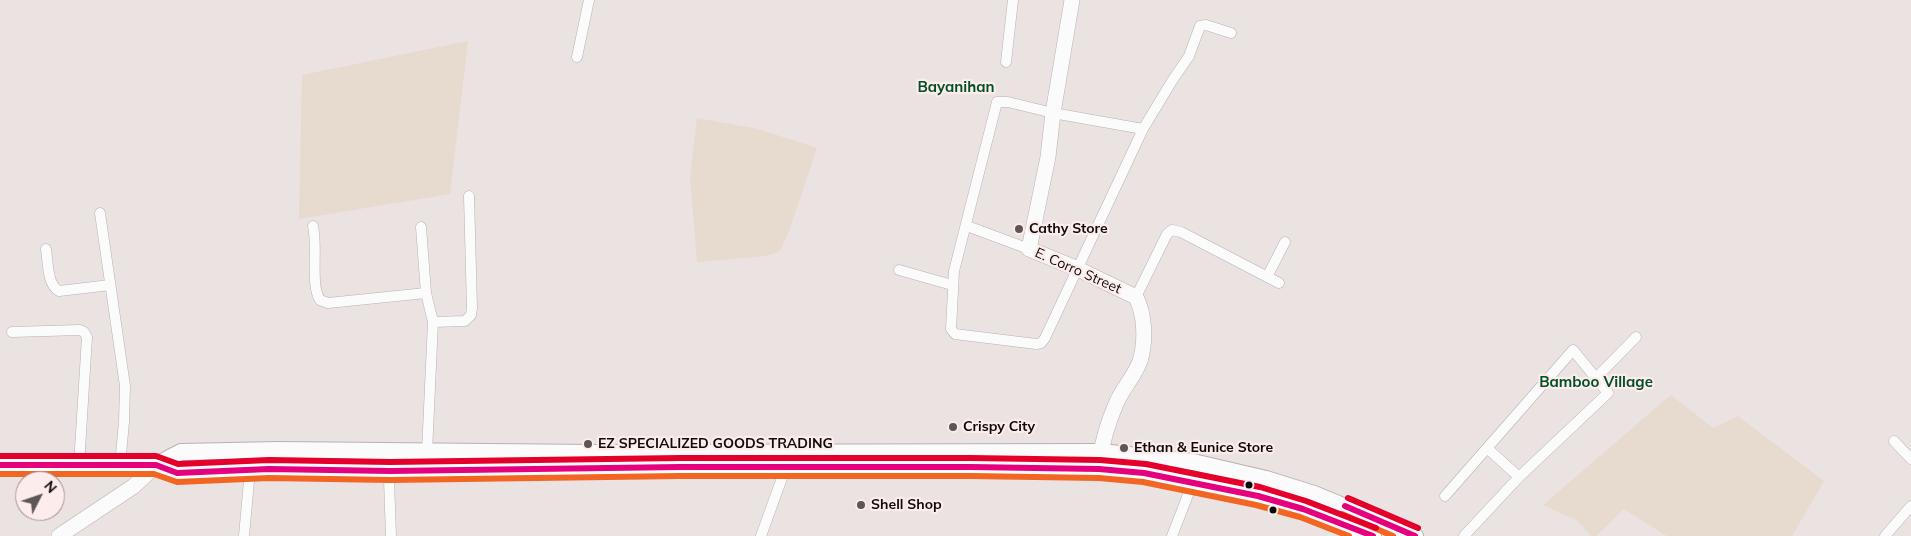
<!DOCTYPE html>
<html>
<head>
<meta charset="utf-8">
<style>
	body { margin:0 }
	#map { position:relative; width:1911px; height:536px; overflow:hidden; background:#ebe2e2; font-family:Mulish,sans-serif }
	canvas { display:block }
	.north { position:absolute; left:15px; top:471px; width:50px; height:50px; box-sizing:border-box; background:#fceceb; border:1px solid #9d9291; border-radius:50%; rotate:49deg; font-size:14px; font-weight:700; line-height:20px; text-align:center; color:#0f0a0a }
	.north::after { content:''; display:block; margin:auto; width:18px; height:22px; background:#5c5656; clip-path:polygon(50% 0,100% 100%,50% 72%,0 100%) }
</style>
</head>
<body>
<div id="map">
<canvas width="1911" height="536"></canvas>
<div class="north">N</div>
</div>
<script>
const g = document.querySelector('canvas').getContext('2d');
g.lineJoin = 'round';
function fill(path, color) { g.fillStyle = color; g.fill(path, 'evenodd'); }
function trace(path, color, width, dash) { g.strokeStyle = color; g.lineWidth = width; g.lineCap = dash ? 'butt' : 'round'; g.setLineDash(dash || []); g.stroke(path); }
function drawText(font, color, halo, rows, align = 'center') {
  g.font = font + ' Mulish,sans-serif'; g.lineWidth = 4.5; g.setLineDash([]); g.textBaseline = 'middle'; g.strokeStyle = halo; g.fillStyle = color; for (const [text, x, y, turn = 0] of rows) {
    g.save(); g.translate(x, y); g.rotate((+turn || 0) * Math.PI / 180); g.textAlign = isNaN(turn) ? turn : align; if (halo) g.strokeText(text, 0, 0); g.fillText(text, 0, 0); g.restore();
  }
}
const green = new Path2D(`
	M468,41L450,194L299,219L302,75Z
	M697,118L758,129L817,148L789,231L780,251L766,256L697,262L690,177Z
	M1671,395L1713,428L1738,416L1824,481L1792,536H1667L1624,509L1596,536H1591L1578,521L1543,505Z`);
const street = new Path2D(`
	M577,57L589,0
	M1006,62L1013,0
	M1143,129L1053,113L1008,102H997L954,271L951,329L955,334L1036,344L1041,343L1045,338L1143,129L1172,81L1189,56L1200,26L1206,25L1231,33
	M100,213L125,386L124,422L120,465
	M313,226C318,247 310,285 320,300L328,303L426,293
	M967,226L1029,249
	M421,227L426,293L433,322L427,452
	M46,249C48,261 47,285 59,291L110,285
	M899,270L952,285
	M1267,277L1285,242
	M1136,297L1167,234L1172,230L1181,232L1279,283
	M433,322L465,321L471,315L472,308L469,196
	M12,332L80,330L84,332L87,337L79,465
	M1596,378L1636,337
	M1894,441L1911,459
	M1487,448L1519,477
	M388,451L391,536
	M1445,496L1573,350L1608,393L1519,477L1464,536
	M244,536L250,470
	M761,536L786,467
	M1172,536L1193,482
	M1885,536L1911,506`);
const secondary = new Path2D(`
	M1072,0L1053,113L1048,157L1029,249L1078,269L1136,297C1145,315 1146,341 1140,361C1135,376 1122,389 1116,404C1108,422 1102,444 1099,463
	M59,536L134,486L156,465`);
const primary = new Path2D(`
	M0,465H156L177,473L269,469L390,471L680,467H971L1099,469L1144,473L1258,496L1303,509L1373,536
	M156,465L181,452L278,450L594,453L1101,452L1193,462L1266,479L1314,494L1415,536`);
const bus1 = new Path2D(`
	M0,465H156L177,473L269,469L390,471L680,467H971L1099,469L1144,473L1258,496L1303,509L1373,536
	M1345,506L1415,536`);
const bus2 = new Path2D(`
	M0,474H154L177,482L269,478L390,480L680,476H971L1099,478L1143,482L1256,505L1300,517L1349,536
	M1342,514L1393,536`);
const bus3 = new Path2D(`
	M0,456H156L178,464L269,460L390,462L680,458H971L1100,460L1146,464L1260,487L1306,501L1376,528
	M1348,498L1418,528`);
const markers = [
	[1019,229,5,"#5c5656"],
	[953,427,5,"#5c5656"],
	[588,444,5,"#5c5656"],
	[1124,448,5,"#5c5656"],
	[1249,485,4.5,"#0f0a0a"],
	[861,505,5,"#5c5656"],
	[1273,510,4.5,"#0f0a0a"]
];
const poiNames = [
	["Cathy Store",1029,229],
	["Crispy City",963,427],
	["EZ SPECIALIZED GOODS TRADING",598,444],
	["Ethan & Eunice Store",1134,448],
	["Shell Shop",871,505]
];
const streetNames = [
	["E. Corro Street",1078,271,24]
];
const neighbourhoodNames = [
	["Bayanihan",956,87],
	["Bamboo Village",1596,382]
];
fill(green, '#e7dace');
trace(street, '#b8b1b1', 11);
trace(secondary, '#b8b1b1', 16);
trace(primary, '#b8b1b1', 18);
trace(street, '#fcfbfb', 10);
trace(secondary, '#fcfbfb', 15);
trace(primary, '#fcfbfb', 16);
trace(bus1, '#e5007d', 6);
trace(bus2, '#f26522', 6);
trace(bus3, '#e4002b', 6);
for (const [x, y, r, color] of markers) { const dot = new Path2D(); dot.arc(x, y, r, 0, 2 * Math.PI); g.fillStyle = color; g.fill(dot); trace(dot, '#fceceb', 2); }
drawText('bold 14px', '#0f0a0a', '#fceceb', poiNames, 'left');
drawText('14px', '#0f0a0a', '#fceceb', streetNames);
drawText('bold 15px', '#005026', '#fceceb', neighbourhoodNames);
</script>
</body>
</html>
